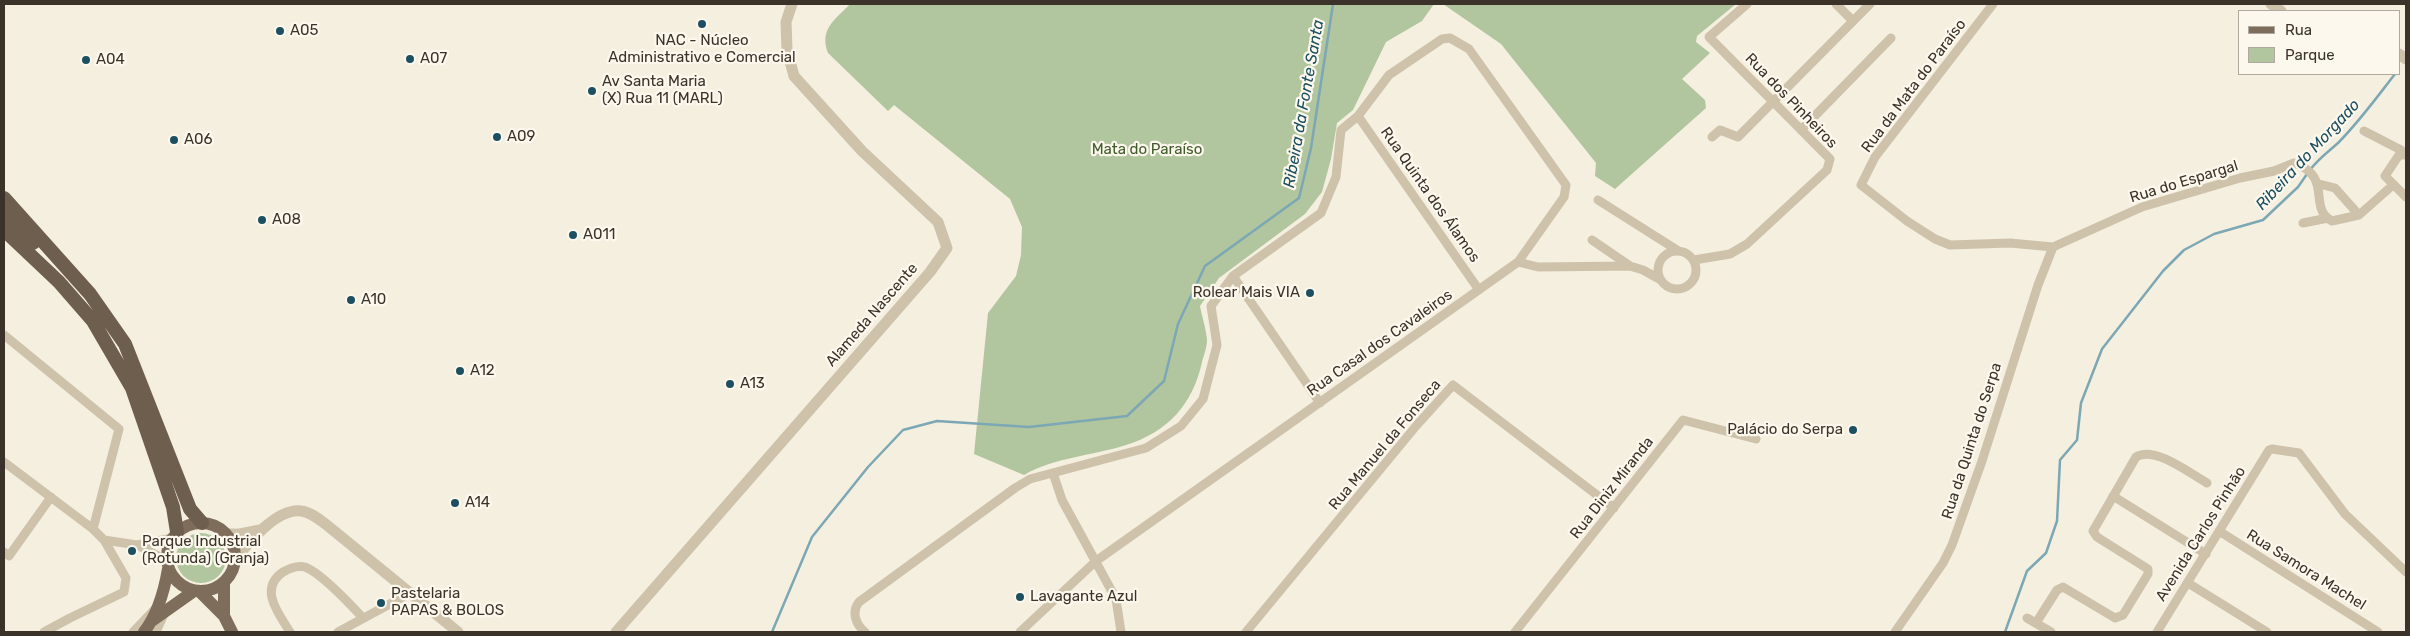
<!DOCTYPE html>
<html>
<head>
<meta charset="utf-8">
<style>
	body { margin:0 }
	#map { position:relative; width:2410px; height:636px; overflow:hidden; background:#f5efe0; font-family:Rubik,sans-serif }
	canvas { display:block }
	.frame { position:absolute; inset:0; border:5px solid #3b332a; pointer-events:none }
	.legend { position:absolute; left:2238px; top:10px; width:162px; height:65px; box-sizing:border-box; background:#fcf8ed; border:1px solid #afa99f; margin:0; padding:6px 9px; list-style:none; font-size:15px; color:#3b332a }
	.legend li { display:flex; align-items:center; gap:10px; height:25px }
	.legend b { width:25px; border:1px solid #afa99f }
</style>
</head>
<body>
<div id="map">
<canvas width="2410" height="636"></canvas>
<div class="frame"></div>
<ul class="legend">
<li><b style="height:6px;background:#7e6d5a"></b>Rua</li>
<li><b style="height:14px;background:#b1c69e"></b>Parque</li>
</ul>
</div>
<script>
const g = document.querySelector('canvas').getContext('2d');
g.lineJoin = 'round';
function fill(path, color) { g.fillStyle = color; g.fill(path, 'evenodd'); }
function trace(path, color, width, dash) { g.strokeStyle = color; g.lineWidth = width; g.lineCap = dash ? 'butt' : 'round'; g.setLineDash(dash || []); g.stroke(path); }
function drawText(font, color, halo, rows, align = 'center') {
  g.font = font + ' Rubik,sans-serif'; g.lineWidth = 4.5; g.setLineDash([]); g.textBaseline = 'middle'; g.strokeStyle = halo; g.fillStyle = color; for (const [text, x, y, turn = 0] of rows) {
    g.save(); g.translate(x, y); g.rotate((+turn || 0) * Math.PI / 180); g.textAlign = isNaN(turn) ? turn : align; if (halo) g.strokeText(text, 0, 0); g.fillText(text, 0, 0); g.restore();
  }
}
const green = new Path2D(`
	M850,4H1434L1422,21L1386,42L1353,110L1337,123L1331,159L1322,192L1305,214L1219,278L1200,306C1202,317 1206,328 1207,340C1207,347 1204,355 1202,362C1193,404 1168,432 1126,445C1092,456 1055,457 1024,475L974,454L988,313L1016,276L1021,255L1022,227L1010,199L894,105L888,111L828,53C819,29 835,20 850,4Z
	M1443,4H1736L1697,36L1696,42L1710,53L1682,79L1705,100L1706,108L1615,189L1595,176L1596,163L1501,44Z
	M176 558a25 25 0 1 1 50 0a25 25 0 1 1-50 0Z`);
const stream = new Path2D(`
	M2310,170C2318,159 2328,152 2338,143C2359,122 2377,97 2395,74
	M772,632L812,537L868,467L903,430L937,421L1029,427L1127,416L1164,381L1178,324L1205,266L1299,198L1311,148L1333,4
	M2005,632L2027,571L2046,553L2057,521L2060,460L2077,440L2081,403L2102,349L2163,271L2184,250L2214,234L2263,220L2298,187L2307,174`);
const minor = new Path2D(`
	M1836,4L1853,21
	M1993,4L1875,157L1861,185L1907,221L1935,239L1950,245L2010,243L2053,247L2142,207L2240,178L2274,171L2294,163C2334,177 2307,208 2332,221L2359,215L2393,185
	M1358,116L1479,290
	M1801,130L1891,38
	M2364,131L2401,150
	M1712,137L1720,130L1738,137L1870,4
	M2406,155H2399L2385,176L2406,197
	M2319,184L2335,188L2359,215
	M1598,200L1677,250
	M2303,223L2328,218
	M1592,240L1630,266
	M1658 270a19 19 0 1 1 38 0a19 19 0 1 1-38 0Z
	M1694,260L1730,254L1747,244L1827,170L1830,159L1709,37L1747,4
	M1518,262L1538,267L1630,266L1643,270L1661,280
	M1233,276L1320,403
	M4,335L119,429L93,529
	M4,462L93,529L104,540L126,578L124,592L70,618L44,632
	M1053,473L1062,500L1116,599L1121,632
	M2113,496L2206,554
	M2219,531L2378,632
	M104,540L137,545L166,560
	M137,545L172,538
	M4,552L9,556L51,497
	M2188,583L2267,632
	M2027,618L2051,632
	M2036,623L2057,590L2063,587L2115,618L2123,615L2148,574V569L2097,537L2093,531L2136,457C2154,445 2191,474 2207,483
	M133,632L154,610
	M156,632L165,612
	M290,632C279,614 258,589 283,572C290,568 297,565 305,567C321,573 351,605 363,618
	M338,632L412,592
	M865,632C856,625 851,612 859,602L1015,488L1030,479L1146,448L1181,426L1203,399L1217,345L1211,306L1233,276L1321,213L1336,177L1341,130L1358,116L1389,75L1442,39L1450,38L1469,49L1566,185L1564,197L1518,262L1096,561L1020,632
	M1246,632L1416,426L1453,385L1614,508
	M1515,632L1683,420L1756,439
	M1895,632L1943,563L1952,545L1982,461L2038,285L2053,247
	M2157,632L2269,450L2272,449L2299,453L2345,514L2406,572`);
const tertiary = new Path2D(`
	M2271,4L2281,11
	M2399,54L2406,59
	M226,534H240L260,530
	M235,559C249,542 277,508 301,511C311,512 320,520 328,526L458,632
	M616,632L930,272L947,248L938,222L862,151L794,76L787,50L786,22L792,4`);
const primary = new Path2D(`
	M167 557a34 34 0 1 1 68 0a34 34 0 1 1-68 0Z
	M224,583V616L232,632
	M200,592L224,616
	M153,620L194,591
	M144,632C158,614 164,592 168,569`);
const trunk = new Path2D(`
	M4,198L90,294L125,344L190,509L202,523
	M4,216L33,243
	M4,230L59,282L93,321L132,388L173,507L177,532`);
const markers = [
	[702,24,5,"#1c4f61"],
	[280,31,5,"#1c4f61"],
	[410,59,5,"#1c4f61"],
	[86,60,5,"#1c4f61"],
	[592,91,5,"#1c4f61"],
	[497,137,5,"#1c4f61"],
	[174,140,5,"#1c4f61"],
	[262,220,5,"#1c4f61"],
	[573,235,5,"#1c4f61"],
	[1310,293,5,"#1c4f61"],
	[351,300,5,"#1c4f61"],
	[460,371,5,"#1c4f61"],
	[730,384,5,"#1c4f61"],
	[1853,430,5,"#1c4f61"],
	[455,503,5,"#1c4f61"],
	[132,551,5,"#1c4f61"],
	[1020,597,5,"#1c4f61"],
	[381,603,5,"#1c4f61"]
];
const poiNames = [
	["A05",290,31],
	["NAC - Núcleo",702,41,"center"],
	["Administrativo e Comercial",702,58,"center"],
	["A07",420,59],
	["A04",96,60],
	["Av Santa Maria",602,82],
	["(X) Rua 11 (MARL)",602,99],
	["A09",507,137],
	["A06",184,140],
	["A08",272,220],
	["A011",583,235],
	["Rolear Mais VIA",1300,293,"right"],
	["A10",361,300],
	["A12",470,371],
	["A13",740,384],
	["Palácio do Serpa",1843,430,"right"],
	["A14",465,503],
	["Parque Industrial",142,542],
	["(Rotunda) (Granja)",142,559],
	["Pastelaria",391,594],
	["PAPAS & BOLOS",391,611],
	["Lavagante Azul",1030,597]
];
const streetNames = [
	["Rua da Mata do Paraíso",1914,86,-53],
	["Rua dos Pinheiros",1791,101,46],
	["Rua do Espargal",2184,182,-17],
	["Rua Quinta dos Álamos",1430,195,55],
	["Alameda Nascente",872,315,-49],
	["Rua Casal dos Cavaleiros",1380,343,-35],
	["Rua da Quinta do Serpa",1972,441,-72],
	["Rua Manuel da Fonseca",1385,445,-50],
	["Rua Diniz Miranda",1612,488,-52],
	["Avenida Carlos Pinhão",2201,534,-58],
	["Rua Samora Machel",2306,570,32]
];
const parkNames = [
	["Mata do Paraíso",1147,150]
];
const waterNames = [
	["Ribeira da Fonte Santa",1304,104,-80],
	["Ribeira do Morgado",2308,155,-47]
];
fill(green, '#b1c69e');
trace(stream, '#7ca7b4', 2.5);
trace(minor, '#cec2aa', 9);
trace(tertiary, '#cec2aa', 11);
trace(primary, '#7e6d5a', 12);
trace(trunk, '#6e5e4e', 14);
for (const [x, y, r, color] of markers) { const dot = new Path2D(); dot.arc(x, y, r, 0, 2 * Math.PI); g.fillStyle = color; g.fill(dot); trace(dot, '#fcf8ed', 2); }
drawText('15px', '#3b332a', '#fcf8ed', poiNames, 'left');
drawText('15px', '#3b332a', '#fcf8ed', streetNames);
drawText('15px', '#415c2c', '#fcf8ed', parkNames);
drawText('italic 16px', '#1c4f61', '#fcf8ed', waterNames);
</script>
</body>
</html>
